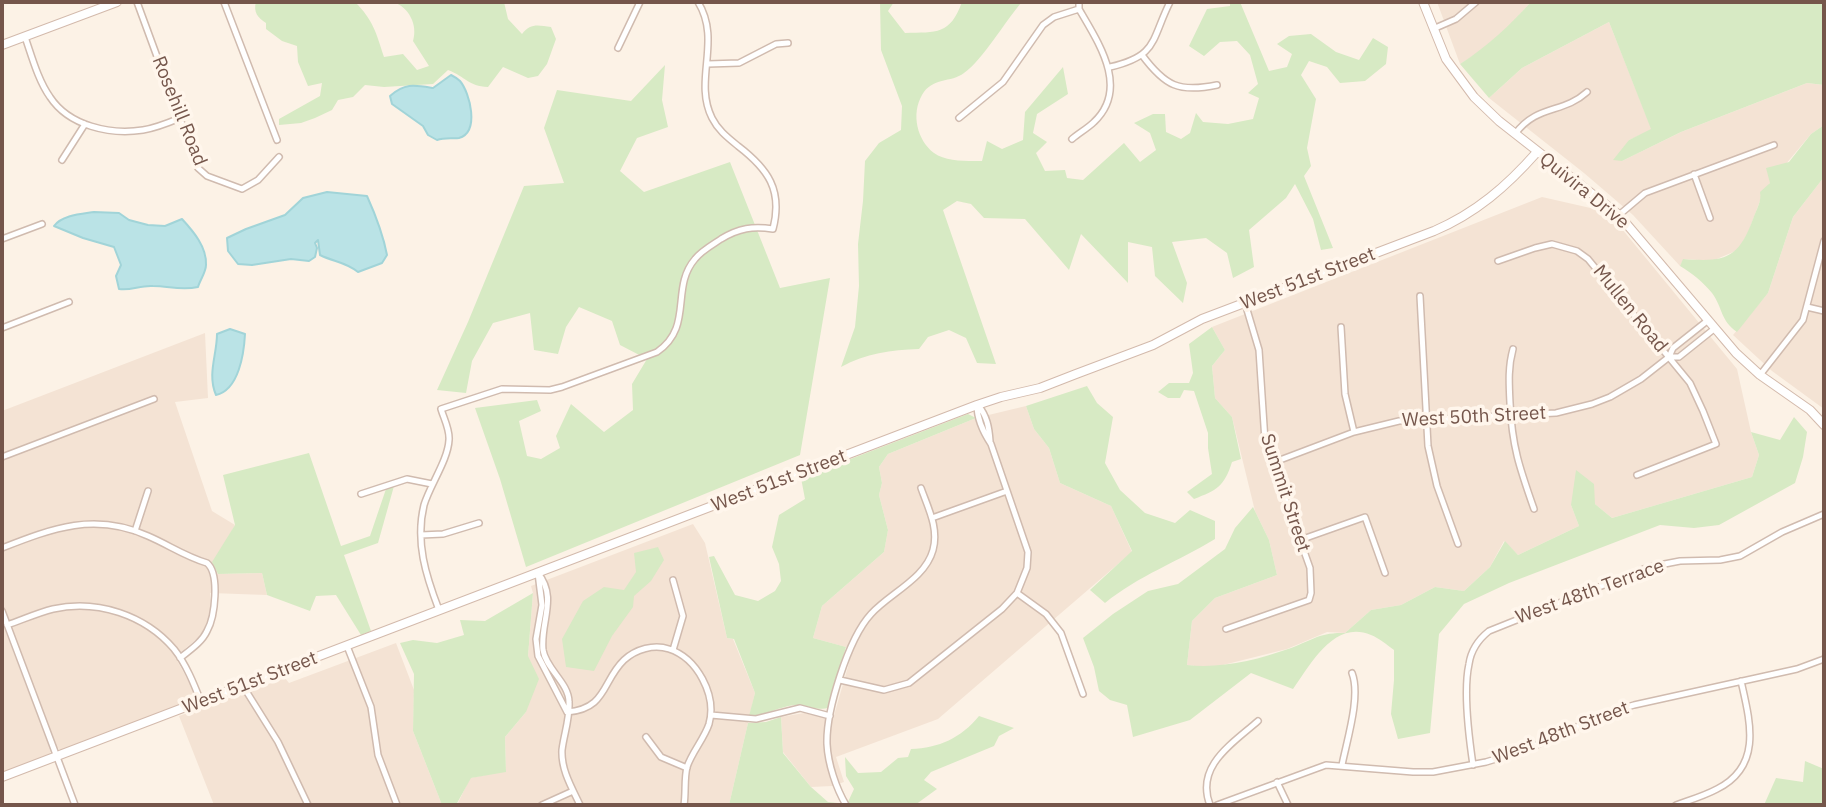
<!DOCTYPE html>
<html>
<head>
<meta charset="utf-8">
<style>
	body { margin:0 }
	#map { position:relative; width:1826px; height:807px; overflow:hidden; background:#fcf2e6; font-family:"IBM Plex Sans",sans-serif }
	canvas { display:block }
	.frame { position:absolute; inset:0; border:4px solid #75564b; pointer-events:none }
</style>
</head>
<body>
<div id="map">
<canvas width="1826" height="807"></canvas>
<div class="frame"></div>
</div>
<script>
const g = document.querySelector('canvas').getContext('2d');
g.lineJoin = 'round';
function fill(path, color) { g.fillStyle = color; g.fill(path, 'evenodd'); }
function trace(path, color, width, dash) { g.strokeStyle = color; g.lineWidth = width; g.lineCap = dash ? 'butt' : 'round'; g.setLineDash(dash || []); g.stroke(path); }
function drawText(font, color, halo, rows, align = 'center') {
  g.font = font + ' "IBM Plex Sans",sans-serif'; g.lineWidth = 7; g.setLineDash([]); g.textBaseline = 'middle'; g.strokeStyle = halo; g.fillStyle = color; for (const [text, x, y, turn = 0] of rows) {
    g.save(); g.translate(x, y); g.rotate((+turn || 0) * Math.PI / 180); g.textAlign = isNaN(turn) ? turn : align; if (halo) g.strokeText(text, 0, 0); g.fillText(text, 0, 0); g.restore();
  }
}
const residential = new Path2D(`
	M1437,2H1531L1503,33L1485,49L1460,64Z
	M1609,22L1652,130L1629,140L1622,161L1681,132L1807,83L1824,85V125L1811,134L1770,183L1761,198L1748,233L1738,250L1712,261L1684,259L1680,266L1633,215L1584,173L1489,98L1522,68Z
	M1824,177V409L1772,371L1733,335L1768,293L1793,217Z
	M1542,197L1608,212L1737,369L1751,432L1759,455L1752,477L1612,518L1595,504L1571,505L1579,526L1518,555L1504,541L1490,567L1464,591L1435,587L1401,605L1371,610L1345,633L1327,632L1287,649L1211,668L1187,665L1192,621L1215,598L1277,575L1269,540L1255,511L1232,417L1215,398L1212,366L1225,350L1212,327Z
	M205,333L208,398L175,402L212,511L235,525L214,564L218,574L262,573L267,595L210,593L211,611L204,629L198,638L175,657L188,680L195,695L194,700L63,751L60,750L55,745L2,604V411Z
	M1026,406L1034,429L1049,448L1060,483L1111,506L1132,552L938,719L836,757L844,782L832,786L811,787L783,752L781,717L804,713L833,719L853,649L813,638L822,606L884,552L888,530L879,495L882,483L879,467L888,454L976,418Z
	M693,524L705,543L727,638L733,639L755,693L729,805H457L470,778L506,771L505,737L526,712L528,656L533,593L531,586Z
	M2,622L51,751L49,756L2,774Z
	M396,643L414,690L413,731L442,805H214L179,716L285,678L289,683Z`);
const green = new Path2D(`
	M256,2H355C373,20 376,32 384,57L403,54L417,70L429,66L413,41C418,25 409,7 393,2H504L508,19L522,34C530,23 538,25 551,27L556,39L547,64L538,76L528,78L503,67L488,87C468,86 466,77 448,70L433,84L384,87L365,85L353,97L338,100L332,110L315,118L301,123L279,125V119L320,96L322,83L308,86L298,62L297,46L282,41L266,29V23C258,18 253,12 256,2Z
	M880,2H894L888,11L905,33C937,32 950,35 962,2H1022C1005,21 983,60 964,73C951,83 932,77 922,95C911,114 917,140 934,153C946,162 968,161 982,161L987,141L1002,149L1023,140L1025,112L1063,67L1068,94L1037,114L1033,133L1047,142L1036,153L1045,171L1065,170L1067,178L1083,180L1124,143L1140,162L1156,150L1150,133L1134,123L1153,114H1165L1166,132L1181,139L1190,133L1196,113L1203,122L1228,124L1253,119L1259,98L1248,93L1258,84L1250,55L1237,41L1220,42L1204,56L1189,46L1207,9L1230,6V2H1240L1269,71L1287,67L1292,54L1277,44L1289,36L1311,34L1336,52L1359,60L1373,38L1388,47L1386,64L1365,81L1340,83L1327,67L1309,61L1301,75L1316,99L1307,148L1311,166L1304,176L1333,248L1321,250L1313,219L1295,184L1286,198L1249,230L1254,267L1233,278L1227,253L1206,238L1172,242L1187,283L1183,303L1155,276L1152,247L1128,242V283L1081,234L1069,270L1025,219L984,218L971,204L957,201L943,210L996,364L977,363L966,338L949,330L928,337L919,349C891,350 866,353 841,367L855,327L859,286L858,244L863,201L865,161L879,143L901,130L902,106L881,50Z
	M1531,2H1824V85L1807,83L1681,132L1622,161L1613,160L1629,140L1651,129L1609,22L1522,68L1489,98L1460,64C1488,46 1509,26 1531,2Z
	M665,65L662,100L668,127L637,138L620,171L644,192L730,162L780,288L830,278L800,455L526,567L500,479L475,408L537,400L541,411L519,421L527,456L541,459L560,448L556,436L571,404L604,432L633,410L632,384L647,359L620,345L612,321L579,307L566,327L558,354L534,350L530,313L493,323L472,361L466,393L437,390L468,322L524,186L564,183L544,128L557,90L631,101Z
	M1824,125V177L1793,217L1768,293L1737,332C1720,320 1723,308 1712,293C1703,282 1692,273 1680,266L1683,259C1724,262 1738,260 1753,219C1756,210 1762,201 1760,192L1770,183L1766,168L1789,162L1811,134Z
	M1212,327L1225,350L1212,366L1215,398L1232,417L1241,459L1232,462C1224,487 1217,490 1194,499L1187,492L1212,474L1208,448V433L1194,391L1184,390L1180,398H1168L1158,392L1169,383H1189L1193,373L1189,344Z
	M1087,386L1097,403L1113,417L1105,463L1120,490L1145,513L1175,523L1190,510L1215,521V539C1179,561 1138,576 1105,603L1090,590L1132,551L1111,506L1060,483L1049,448L1034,429L1026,406Z
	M968,414L976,418L888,454L879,467L882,483L879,495L888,530L884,552L822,606L813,638L846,647L828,708C817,711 806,704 794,705C779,707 766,715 749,716L755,693L734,639L727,638L709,557L714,556L735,595L758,601L775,591L781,581L779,564L772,547L779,515L805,499L801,478Z
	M1794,417L1807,432L1803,457L1795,483L1719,525L1694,528L1660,525L1509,583L1464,604L1439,634L1430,733L1398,739L1391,714L1394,680V650C1387,645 1379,638 1371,635C1334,619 1310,665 1293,689L1251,673L1190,720L1133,737L1127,705L1110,700L1099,691L1094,667L1083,638L1113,614L1148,591L1178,584L1225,549L1235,528L1253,507L1269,540L1277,575L1215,598L1192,621L1187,665C1220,669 1257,660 1288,649C1311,641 1319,632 1345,633L1371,610L1401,605L1435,587L1464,591L1490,567L1505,541L1518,555L1579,526L1571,505L1576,470L1594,484L1595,504L1612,518L1752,477L1759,455L1751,432L1780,440Z
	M309,453L341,546L370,536L386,489L394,486L378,543L344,555L371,631L361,635L336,595L316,596L310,611L267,595L262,573L218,574L212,562L235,525L223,475Z
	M658,547L664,560L651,581L634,596L633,607L612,636L594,671L566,667L562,639L583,601L604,587L624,590L636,572L634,553Z
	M533,593L528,656L539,679L526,712L505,737L506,772L471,778L456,805H442L413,731L414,674L400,643L413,640L437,643L464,635L460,620L485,621Z
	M979,716L1014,728L999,736L994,746L931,772L924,780L937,789L915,805H729L748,723L766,722L781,717L783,753L811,787L828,802L847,804L854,789L846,776L845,757L858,773L881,772L898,758L908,757L911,749C939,748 961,738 979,716Z
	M1805,761L1824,769V805H1764L1776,778L1803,782Z`);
const water = new Path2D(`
	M451,75C453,76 459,80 460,81C470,93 480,132 459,138C454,139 445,137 437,140L428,135L423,126L392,104L390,96C405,83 414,85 433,88Z
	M327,192L367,196C376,216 383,234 387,255L382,263L358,272C346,262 334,262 320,255L318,240L315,243L317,248L315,257L309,261L291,259L252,265L238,264L228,251L227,238L246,229L285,215L303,198Z
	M94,212L119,213L129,220L148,225L165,226L182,219C193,231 207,247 206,265C206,272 200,280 198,287C181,291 169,286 153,286C140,285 131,291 119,289L116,276L121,265L114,247L83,238L54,226C62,215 81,214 94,212Z
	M230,329L245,334C244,353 239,390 216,395C207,374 217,355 217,334Z`);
const street = new Path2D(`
	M137,2L198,168L207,176L242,189L258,180L279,157
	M224,2L277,140
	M1433,29L1456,19L1476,2
	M25,37C32,57 38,80 50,97C69,126 110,135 143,130C156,128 168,123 180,118
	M618,48L640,2
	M1142,55C1165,86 1179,93 1217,85
	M708,64L739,63L776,44L788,43
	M1110,67C1158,56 1151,40 1170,2
	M959,118L1003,82L1043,25L1054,17L1079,9
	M1515,134C1537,104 1563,114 1587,92
	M1072,139C1079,133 1088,128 1094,122C1130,88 1098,42 1079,9V2
	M62,160L85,124
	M1694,174L1710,218
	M1619,215L1645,193L1774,145
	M2,239L42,224
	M1498,261L1535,248L1552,244L1577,251L1588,259L1690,383L1703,411L1716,444L1637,475
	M1420,296L1428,446L1437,486L1458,544
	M1807,307L1824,311
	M1341,327L1345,394L1354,432
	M2,328L69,302
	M1513,349C1508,367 1509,383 1510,403C1512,447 1520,469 1534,509
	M1669,357H1679L1714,329
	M1760,375L1803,320L1824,241
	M978,405C987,416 989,427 990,441
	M2,457L154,399
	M1272,463L1354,432L1399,421L1556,413L1592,404L1610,397L1641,379L1669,357L1673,348L1707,321
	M361,494L407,479L432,484
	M932,518L1007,491
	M135,531L148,491
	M421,535L443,534L479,523
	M1300,540L1365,517L1385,573
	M2,548C53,528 95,512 148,536C169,545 184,556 207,563C220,574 215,617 207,631C202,642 190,650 180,658
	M538,573C558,598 540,622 543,650C546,669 569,683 569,702C570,718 564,734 562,750C561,770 572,788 580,805
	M538,573L542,605L536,639L538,656L567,712
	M1017,593L1046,614L1061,633L1083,694
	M439,610C426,576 415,542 424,505C430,485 448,460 449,440C450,430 444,419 441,409L502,389L550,390L562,387L657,352C694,327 670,288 695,259C701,251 712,245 721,239C739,228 753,226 773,229C783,190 768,169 738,146C727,137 718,130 712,118C693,80 722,41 698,2
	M2,611L75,805
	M7,625C22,620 37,613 53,609C97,599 145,615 174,649C186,664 194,684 201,702
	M1226,629L1309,600L1311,593L1310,568L1265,441L1259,350L1245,303
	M347,646L371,707L378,755L397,805
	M673,650L683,616L673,580
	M840,680L884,690L909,683L1002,609L1017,593L1027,568L1028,552L991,444C983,432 977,419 977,405
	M243,686L278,742L308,805
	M567,712C607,709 602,681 624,660C636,649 654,644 669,649C697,658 717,695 709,724C704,739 692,752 687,767C684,779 686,793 684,805
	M711,715L756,719L800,708L830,716
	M646,737L661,757L687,768
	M1342,765C1347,740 1361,696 1352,673
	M1473,765C1469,738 1463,691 1469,664C1471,650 1479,639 1489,631L1649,567L1680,561L1720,560L1740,556L1782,532L1824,514
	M1277,782L1288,805
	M542,805L573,791
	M846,805C836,788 828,764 827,744C826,711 848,639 871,614C890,593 925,579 933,550C939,528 928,508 921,488
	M1210,805C1195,766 1232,744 1258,721
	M1217,805L1326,765L1413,772H1433L1486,762L1525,750L1610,712L1634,705L1797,669L1824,659
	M1676,805C1690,800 1704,796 1717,789C1763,766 1750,721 1741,681`);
const secondary = new Path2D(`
	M1423,2L1446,59L1474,97L1499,121L1619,215L1736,353L1760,375L1810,410L1824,425
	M2,45L117,2
	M2,777L977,405L1001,397L1040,388L1076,374L1153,345L1202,319L1434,231C1476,213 1507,186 1537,152`);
const streetNames = [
	["Rosehill Road",179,111,68],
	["Quivira Drive",1584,191,39],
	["West 51st Street",1308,279,-21],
	["Mullen Road",1630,309,51],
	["West 50th Street",1474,417,-3],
	["West 51st Street",779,481,-21],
	["Summit Street",1285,493,72],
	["West 48th Terrace",1590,592,-20],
	["West 51st Street",250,683,-21],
	["West 48th Street",1561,733,-21]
];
fill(residential, '#f4e3d4');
fill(green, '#d7eac4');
fill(water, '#bae3e6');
trace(water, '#a1d4d8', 2);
trace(street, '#d0bbaf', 8);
trace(secondary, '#d3baac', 10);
trace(street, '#fff', 5);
trace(secondary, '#fff', 8);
drawText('19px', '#75564b', '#fff6ec', streetNames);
</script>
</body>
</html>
